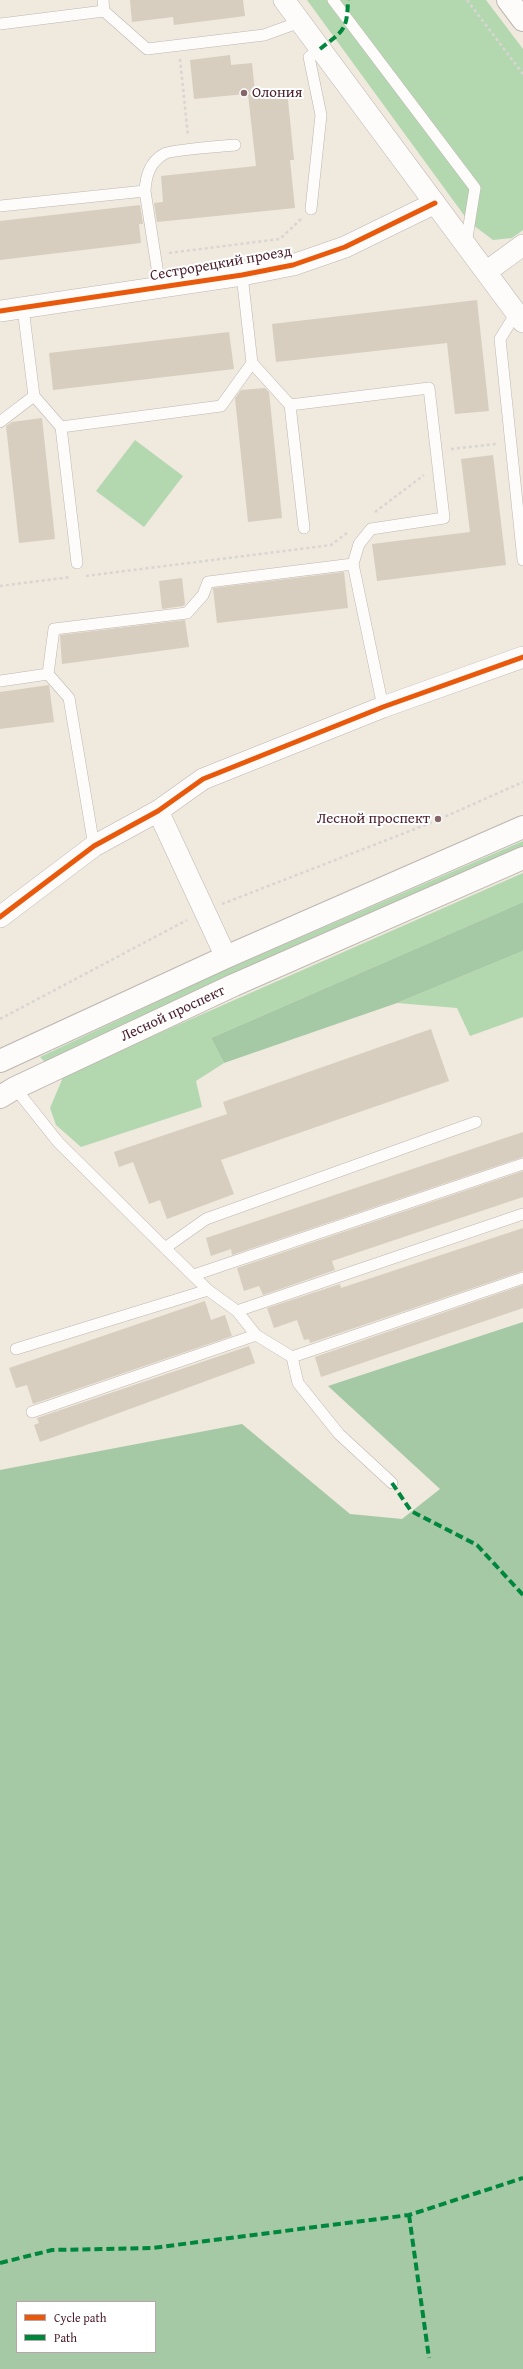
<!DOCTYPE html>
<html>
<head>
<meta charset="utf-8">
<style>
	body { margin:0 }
	#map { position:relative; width:523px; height:2369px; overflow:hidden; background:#efe9de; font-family:"Gentium Book Plus",serif }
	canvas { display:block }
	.legend { position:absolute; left:16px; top:2301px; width:140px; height:52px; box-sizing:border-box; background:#fff; border:1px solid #b7a5aa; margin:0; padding:5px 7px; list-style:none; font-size:12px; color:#4a1f2b }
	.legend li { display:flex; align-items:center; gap:8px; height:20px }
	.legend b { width:20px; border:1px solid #b7a5aa }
</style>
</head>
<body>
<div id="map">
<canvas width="523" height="2369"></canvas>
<ul class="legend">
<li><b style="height:5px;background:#e8590c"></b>Cycle path</li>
<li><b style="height:5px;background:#00873e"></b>Path</li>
</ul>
</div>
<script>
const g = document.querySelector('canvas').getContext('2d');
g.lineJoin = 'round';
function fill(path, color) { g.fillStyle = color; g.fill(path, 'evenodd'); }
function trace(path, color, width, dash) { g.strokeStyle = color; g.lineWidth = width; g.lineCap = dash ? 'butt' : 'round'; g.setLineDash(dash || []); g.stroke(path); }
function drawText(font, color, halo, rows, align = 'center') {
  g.font = font + ' "Gentium Book Plus",serif'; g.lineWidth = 4; g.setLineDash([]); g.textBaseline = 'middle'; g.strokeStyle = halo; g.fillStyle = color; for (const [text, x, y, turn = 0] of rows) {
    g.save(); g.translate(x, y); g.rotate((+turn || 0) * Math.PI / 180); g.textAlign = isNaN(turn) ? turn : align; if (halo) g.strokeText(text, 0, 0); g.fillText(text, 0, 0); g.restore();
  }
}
const green = new Path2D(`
	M307,0H486L523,49V230L512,238L493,240L469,222Z
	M135,440L183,476L144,527L96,491Z
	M523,841V850L218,980L46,1063L40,1057L214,975Z
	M523,873V902L211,1038L224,1063L196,1081L202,1107L81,1147L56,1125L50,1108L64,1075Z
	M523,951V1017L470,1036L457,1008L397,1003Z`);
const forest = new Path2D(`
	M523,902V951L397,1003L224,1063L211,1038Z
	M523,1322V2369H0V1470L242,1424L350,1514L402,1519L440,1489L328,1386ZM17,2302H155V2352H17Z`);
const building = new Path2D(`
	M130,0H243L245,16L174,25L173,17L132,22Z
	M230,55L231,65L252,63L255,93L194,99L190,60Z
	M287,90L294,160H290L295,208L157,222L154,203L163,202L161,176L256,166L248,94Z
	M140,205L143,224H139L141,243L0,260V221Z
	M477,300L489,411L455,414L447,343L276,362L272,324Z
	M229,332L234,369L53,390L49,353Z
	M265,388L269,392L282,518L248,522L235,398L241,390Z
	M42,418L55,539L19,543L6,426L12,422Z
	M493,455L506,565L377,581L372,544L470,532L461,459Z
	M344,572L348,608L217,623L213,588Z
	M182,578L185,604L183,606L162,609L159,581Z
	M185,620L189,647L62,664L60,635Z
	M49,685L54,722L0,729V692Z
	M431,1029L449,1081L221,1160L234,1194L167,1219L160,1200L149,1204L133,1162L119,1167L114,1152L227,1114L223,1102Z
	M523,1132V1157L232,1255L231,1249L211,1256L206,1238Z
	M523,1171V1197L332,1261L335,1270L263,1295L259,1286L244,1291L237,1268Z
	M523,1228V1271L310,1343L309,1339L304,1340L297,1320L274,1328L267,1308L340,1284L341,1288Z
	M523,1285V1308L321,1377L315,1357Z
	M205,1301L211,1320L225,1315L232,1336L33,1404L27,1385L16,1388L9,1368Z
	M249,1346L255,1363L40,1442L34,1425L39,1423L37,1418Z`);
const path = new Path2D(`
	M467,0L523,74
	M180,59L188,136
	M169,253L280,239L301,219
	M451,449L496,444
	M375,512L424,475
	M86,576L331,545L347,533
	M0,586L71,577
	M222,904L433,822L523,782
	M0,1019L187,920`);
const service = new Path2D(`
	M103,0L104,11
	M333,0L475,188L466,244
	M0,24L104,11L147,49L264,35L300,22
	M145,191L160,287
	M0,206L145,191C146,175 150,162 164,154C170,150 224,146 235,145
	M311,209L321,115L309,57L320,49
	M242,275L252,363
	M23,308L34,396
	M516,313L500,339L523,560
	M290,405L304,528
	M0,422L34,396L61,427L221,406L252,363L290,405L429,388L444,518L371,529L359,544L353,564L208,582L203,595L187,613L54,629L48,674
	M61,427L77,563
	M353,564L383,707
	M0,681L48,674L69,698L94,846
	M15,1088L58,1142L165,1248L208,1290L237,1311L256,1335L292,1357L298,1383L339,1434L392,1483
	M165,1248L206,1219L476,1122
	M194,1275L523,1164
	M237,1311L523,1214
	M16,1349L208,1290
	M292,1357L523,1278
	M32,1412L256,1335`);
const minor = new Path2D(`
	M284,0L523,322
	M486,272L523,245
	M0,311L242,275L293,265L345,247L435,203
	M158,811L226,957
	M0,917L94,846L158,811L203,779L383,707L523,657`);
const tertiary = new Path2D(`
	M508,0L523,20`);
const primary = new Path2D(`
	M0,1061L226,957L523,827
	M0,1097L15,1088L234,985L523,858`);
const quiet = new Path2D(`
	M320,49C344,30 347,31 348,0
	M392,1483L411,1511L477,1545L523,1595
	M409,2215L429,2358
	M0,2263L52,2250L152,2248L409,2215L523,2178`);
const cycleway = new Path2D(`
	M0,311L242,275L293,265L345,247L435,203
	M0,917L94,846L158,811L203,779L383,707L523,657`);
const markers = [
	[244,93,4,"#84666a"],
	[438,819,4,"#84666a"]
];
const poiNames = [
	["Олония",252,93],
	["Лесной проспект",430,819,"right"]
];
const streetNames = [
	["Сестрорецкий проезд",221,264,-10],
	["Лесной проспект",173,1014,-25]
];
fill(green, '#b3d8af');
fill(forest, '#a5c9a4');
fill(building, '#d7cebf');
trace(service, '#beb6b1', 12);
trace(minor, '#beb6b1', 22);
trace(tertiary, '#beb6b1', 24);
trace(primary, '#beb6b1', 24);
trace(path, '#d9d5d3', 2.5, [3, 3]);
trace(service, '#fdfcfa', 11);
trace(minor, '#fdfcfa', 21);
trace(tertiary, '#fdfcfa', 22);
trace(primary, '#fdfcfa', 22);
trace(quiet, '#00873e', 4, [8, 4]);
trace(cycleway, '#e8590c', 5);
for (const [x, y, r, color] of markers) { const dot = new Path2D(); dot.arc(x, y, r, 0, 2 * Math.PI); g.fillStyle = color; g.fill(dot); trace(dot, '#fff', 1.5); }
drawText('15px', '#4a1f2b', '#fff', poiNames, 'left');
drawText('15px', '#4a1f2b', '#fff', streetNames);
</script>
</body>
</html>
